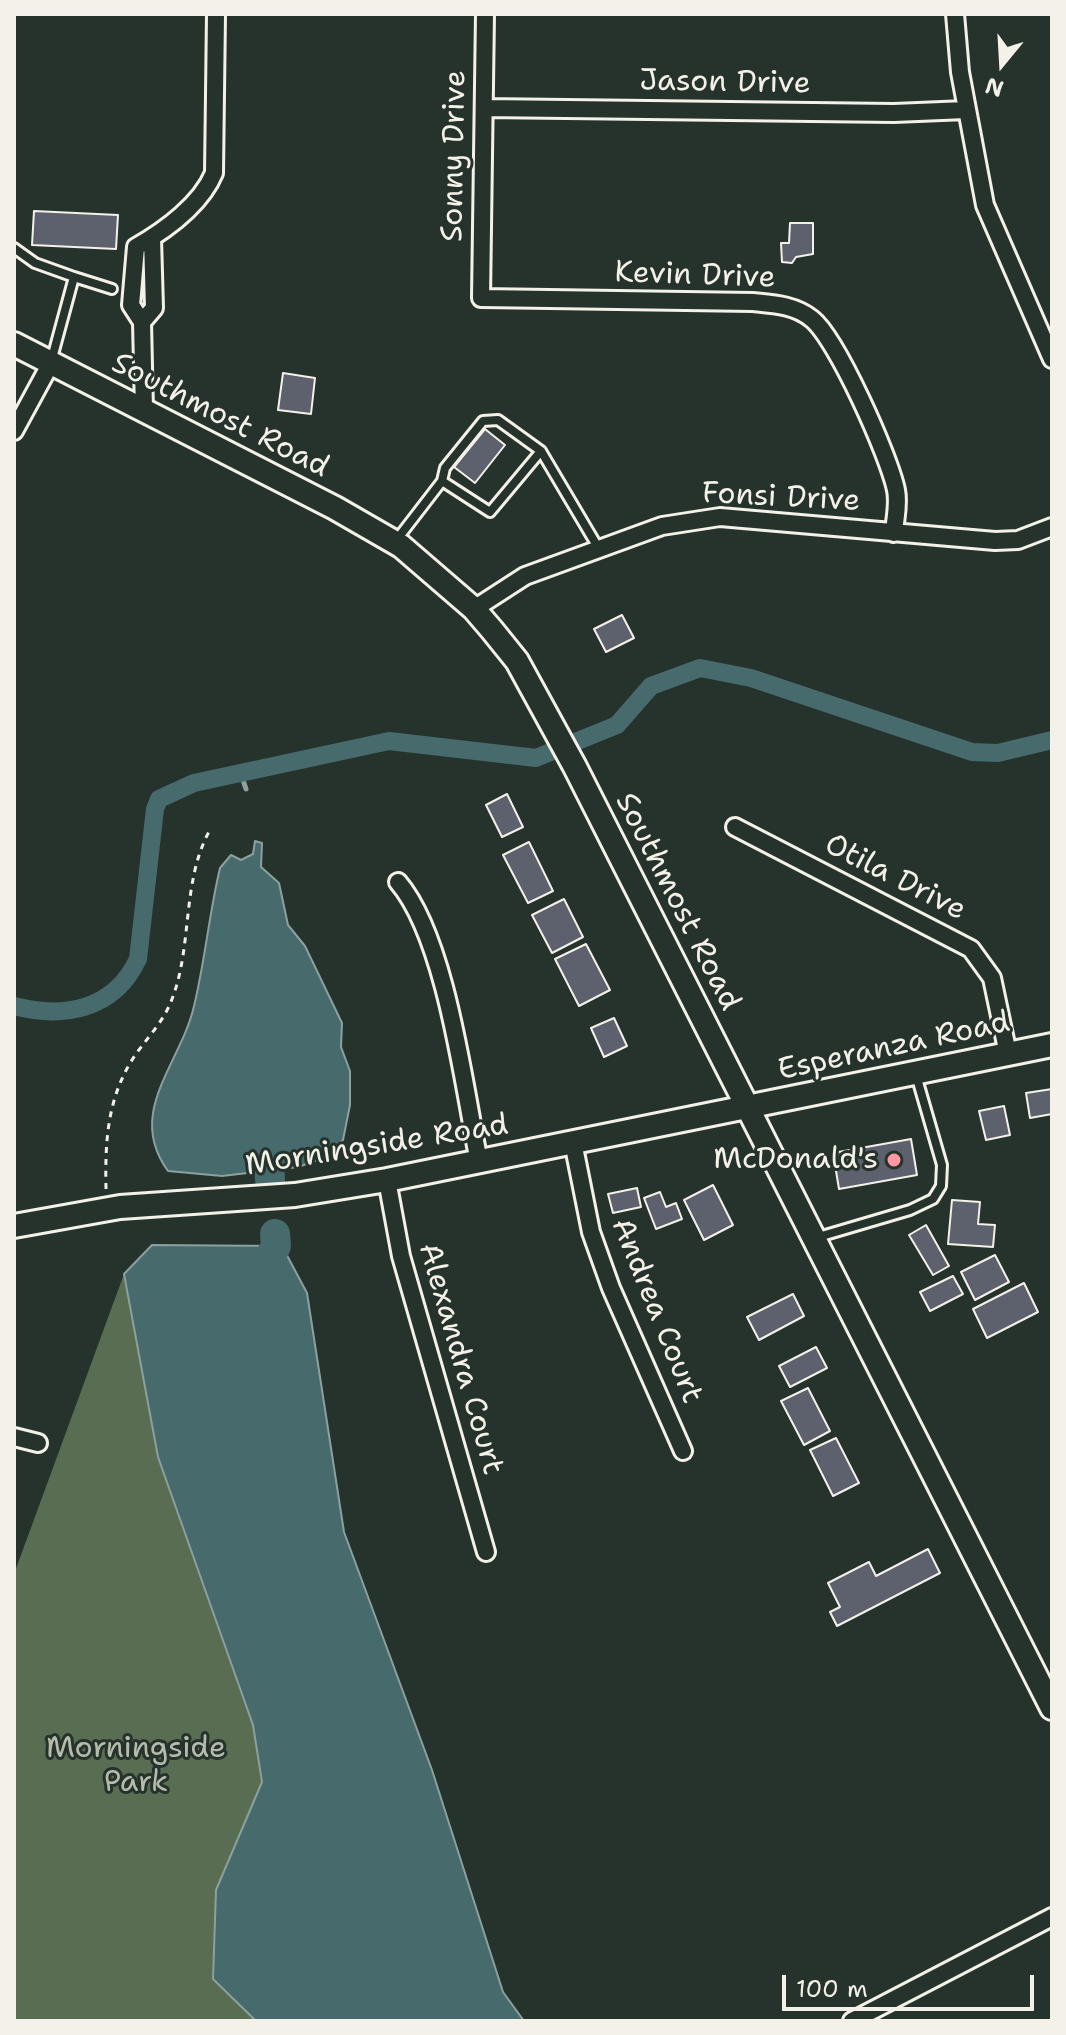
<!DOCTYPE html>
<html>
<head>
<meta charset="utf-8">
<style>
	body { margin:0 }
	#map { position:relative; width:1066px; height:2035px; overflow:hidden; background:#26332d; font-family:"Shantell Sans",sans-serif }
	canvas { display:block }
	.frame { position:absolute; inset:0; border:16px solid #f4f1e8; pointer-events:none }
	.north { position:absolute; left:962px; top:24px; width:80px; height:80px; -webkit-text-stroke:6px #26332d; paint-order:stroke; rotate:198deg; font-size:22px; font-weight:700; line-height:32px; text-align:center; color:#f4f1e8 }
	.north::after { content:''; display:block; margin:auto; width:28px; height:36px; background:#f4f1e8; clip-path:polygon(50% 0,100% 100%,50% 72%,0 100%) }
	.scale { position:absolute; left:782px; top:1975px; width:252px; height:36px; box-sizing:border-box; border:4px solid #f4f1e8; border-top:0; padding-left:10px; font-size:24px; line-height:28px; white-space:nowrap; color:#f4f1e8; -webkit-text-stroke:6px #26332d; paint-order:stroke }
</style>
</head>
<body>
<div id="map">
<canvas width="1066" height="2035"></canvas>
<div class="frame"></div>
<div class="north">N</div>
<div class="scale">100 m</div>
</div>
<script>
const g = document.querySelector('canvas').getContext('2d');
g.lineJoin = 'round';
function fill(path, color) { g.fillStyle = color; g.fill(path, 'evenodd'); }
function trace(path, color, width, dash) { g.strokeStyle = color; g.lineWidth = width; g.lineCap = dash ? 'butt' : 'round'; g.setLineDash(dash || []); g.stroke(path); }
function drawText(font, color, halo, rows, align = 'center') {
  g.font = font + ' "Shantell Sans",sans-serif'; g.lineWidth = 6; g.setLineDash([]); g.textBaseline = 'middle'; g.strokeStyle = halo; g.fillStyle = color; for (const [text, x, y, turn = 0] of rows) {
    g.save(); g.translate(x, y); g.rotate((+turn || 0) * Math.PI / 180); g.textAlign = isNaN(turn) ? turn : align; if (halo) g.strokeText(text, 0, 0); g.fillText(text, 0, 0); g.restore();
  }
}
const green = new Path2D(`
	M124,1274L158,1457L253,1725L262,1782L216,1890L213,1979L256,2021H14V1574Z`);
const water = new Path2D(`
	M255,841L262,843L261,867L279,883L288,925L305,946L342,1023L341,1047L350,1071V1105L343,1140L326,1157L298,1167L222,1176L168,1171C125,1112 181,1064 194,1006C205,961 209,914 220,868L231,855L241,860L253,854Z
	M152,1245L282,1246L307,1293L344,1532L432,1770L503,1992L524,2021H256L213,1979L216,1890L262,1782L253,1725L158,1457L124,1274Z`);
const stream = new Path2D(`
	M241,774L246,789`);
const canal = new Path2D(`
	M14,1006C64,1019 114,1010 138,959L155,809L159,799L194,783L389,741L536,758L617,725L651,686L700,668L751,678L972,752L998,753L1052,740`);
const river = new Path2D(`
	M267,1129L270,1179
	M256,1282L276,1246L275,1234`);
const building = new Path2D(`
	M34,211L118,215L116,249L32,245Z
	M790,223H813V254L796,257L792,263L782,262L781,243H789Z
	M283,373L315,378L311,414L278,410Z
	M485,429L505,445L475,483L454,467Z
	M622,615L634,638L606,652L594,629Z
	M507,794L523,827L502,837L486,805Z
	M529,842L553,891L528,903L503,855Z
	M564,899L583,937L552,953L532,915Z
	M586,944L610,990L579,1006L555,959Z
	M614,1018L627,1046L604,1057L591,1028Z
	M1052,1089V1114L1030,1118L1026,1093Z
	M1004,1106L1010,1135L986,1140L979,1111Z
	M911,1139L917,1175L839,1189L833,1153Z
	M713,1185L733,1225L704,1240L684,1200Z
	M637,1188L641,1207L613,1213L608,1194Z
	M660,1192L666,1207L676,1203L682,1219L656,1229L644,1198Z
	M952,1200L980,1202L978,1224L995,1225L993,1247L948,1244Z
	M926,1225L949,1266L933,1275L909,1235Z
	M995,1255L1009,1282L975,1300L961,1272Z
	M953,1276L963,1294L930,1311L920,1292Z
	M1024,1283L1038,1312L987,1338L973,1309Z
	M793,1294L804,1316L759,1340L747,1317Z
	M816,1347L827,1368L790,1387L779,1366Z
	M808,1388L830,1431L804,1445L781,1401Z
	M836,1438L859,1483L833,1496L810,1450Z
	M928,1549L940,1573L837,1626L830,1612L840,1607L828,1583L869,1562L876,1576Z`);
const path = new Path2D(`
	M106,1189C105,1143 107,1100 132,1060C144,1041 161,1025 170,1004C194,948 180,882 211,828`);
const lane = new Path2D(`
	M14,248L35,263L74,277L51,362
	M74,277L112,289
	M442,481L445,468L483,421L498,420L541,451
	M395,542L442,481L490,512L541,451L599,549
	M815,1238L910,1210L933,1199L941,1186L942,1165L916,1075`);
const street = new Path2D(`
	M485,14L481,298L753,302C773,304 795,305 812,319C837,339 889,456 896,490C899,504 895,518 894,533
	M955,14L960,72L985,205L1052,359
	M484,108L894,113L966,110
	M142,322L154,308L152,238
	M144,411L142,322L131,305L136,247C166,230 201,204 214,173L216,14
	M14,431L51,363
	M474,609L525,576L662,526L720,517L995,541L1018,540L1052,527
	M735,827L971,949L992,978L1008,1054
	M398,882C446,938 464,1087 479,1162
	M573,1142L591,1232L611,1288L683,1451
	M387,1180L401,1256L486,1552
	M14,1437L38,1443
	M852,2021L1052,1917`);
const secondary = new Path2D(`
	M14,344L335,508L401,546L474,609L492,630L517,661L575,767L1052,1708
	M14,1226L120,1207L295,1195L387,1180L1052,1045`);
const markers = [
	[894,1160,8,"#ff9aa2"]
];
const streetNames = [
	["Jason Drive",725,83,1],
	["Sonny Drive",455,156,-89],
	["Kevin Drive",695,276,2],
	["Southmost Road",220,416,27],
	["Fonsi Drive",781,498,3],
	["Otila Drive",895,878,27],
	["Southmost Road",677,902,63],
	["Esperanza Road",894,1047,-12],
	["Morningside Road",377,1146,-9],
	["Andrea Court",656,1311,68],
	["Alexandra Court",460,1359,74]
];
const poiNames = [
	["McDonald's",878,1160]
];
const parkNames = [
	["Morningside",136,1749],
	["Park",136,1783]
];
fill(green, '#586d51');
fill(water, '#476a6d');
trace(water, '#8ca09e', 2);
trace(stream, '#8ca09e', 5);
trace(canal, '#476a6d', 18);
trace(river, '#476a6d', 30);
fill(building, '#5d616e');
trace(building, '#f4f1e8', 2);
trace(lane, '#f4f1e8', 14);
trace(street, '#f4f1e8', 22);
trace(secondary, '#f4f1e8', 28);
trace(path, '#f4f1e8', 3, [6, 6]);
trace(lane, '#26332d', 8);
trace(street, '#26332d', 16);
trace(secondary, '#26332d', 22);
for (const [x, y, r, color] of markers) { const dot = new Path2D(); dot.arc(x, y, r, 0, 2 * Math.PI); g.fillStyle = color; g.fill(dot); trace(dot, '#26332d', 3); }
drawText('30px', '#f4f1e8', '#26332d', streetNames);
drawText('30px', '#f4f1e8', '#26332d', poiNames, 'right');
drawText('30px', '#b6bcac', '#26332d', parkNames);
</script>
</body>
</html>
